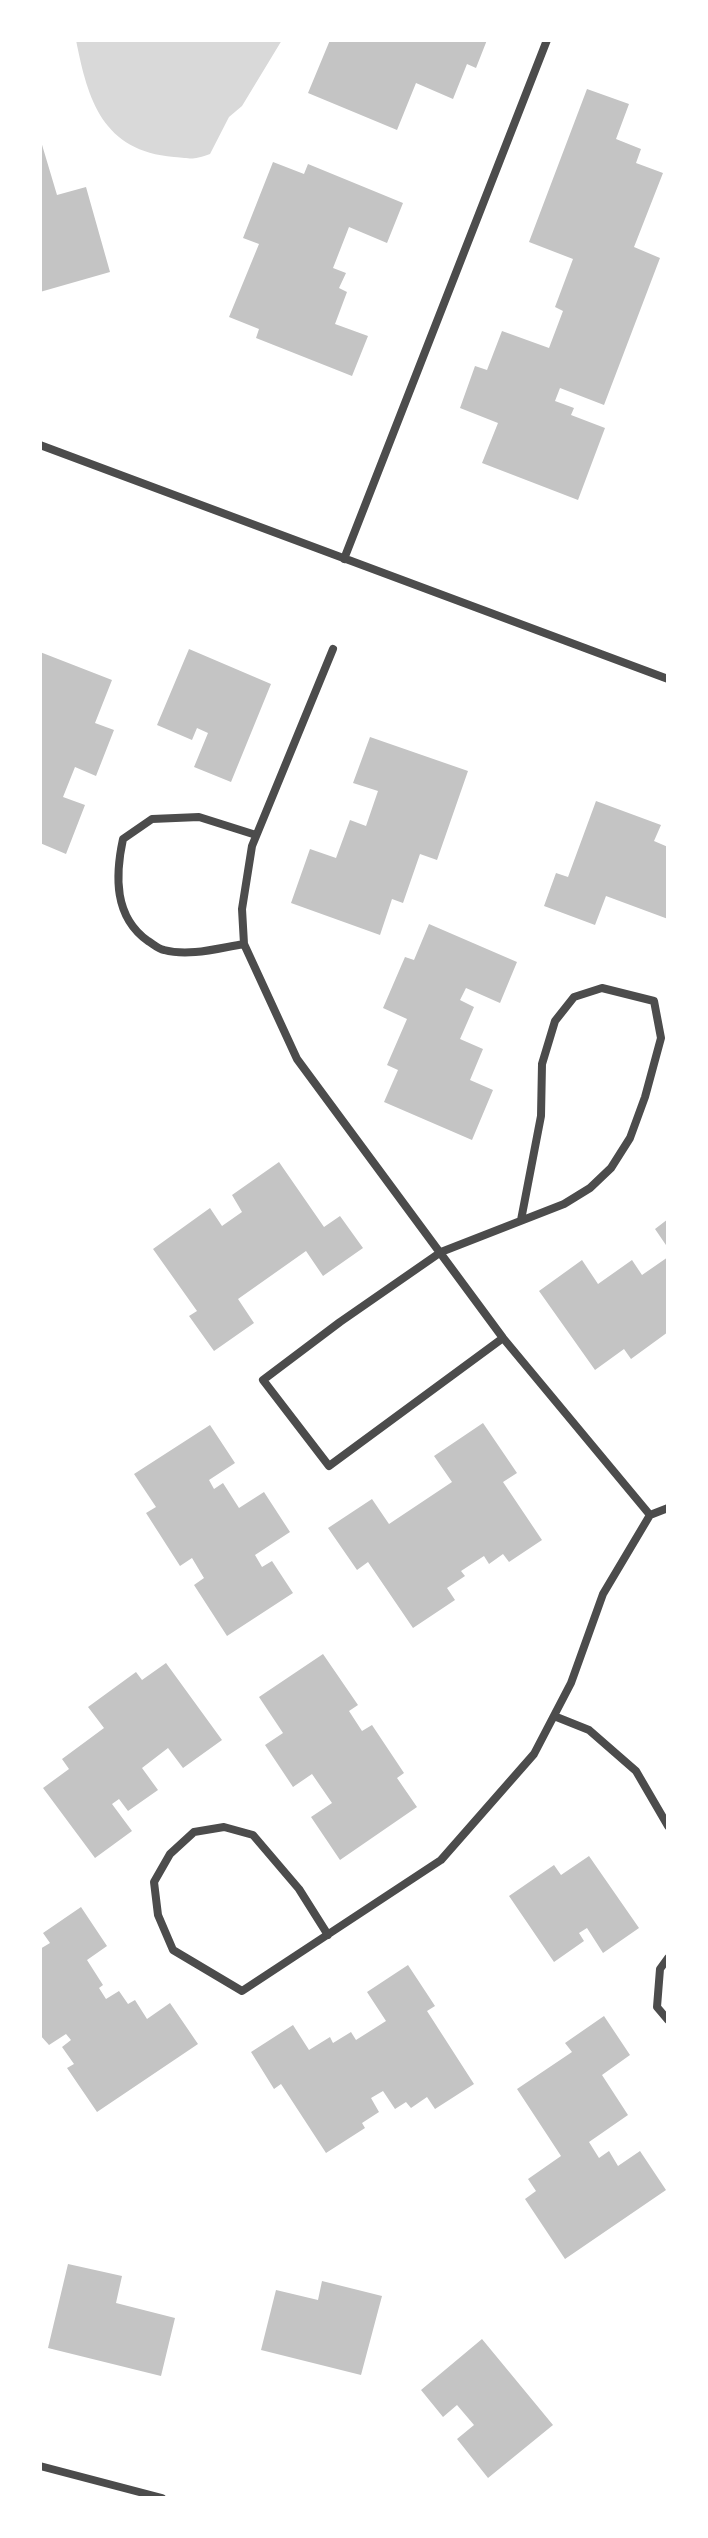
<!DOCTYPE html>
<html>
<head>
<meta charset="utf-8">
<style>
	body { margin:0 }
	#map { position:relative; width:708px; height:2538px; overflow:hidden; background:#fff; font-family:"Roboto Condensed",sans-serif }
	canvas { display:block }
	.frame { position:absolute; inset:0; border:42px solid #fff; pointer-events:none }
</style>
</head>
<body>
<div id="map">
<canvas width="708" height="2538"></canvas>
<div class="frame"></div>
</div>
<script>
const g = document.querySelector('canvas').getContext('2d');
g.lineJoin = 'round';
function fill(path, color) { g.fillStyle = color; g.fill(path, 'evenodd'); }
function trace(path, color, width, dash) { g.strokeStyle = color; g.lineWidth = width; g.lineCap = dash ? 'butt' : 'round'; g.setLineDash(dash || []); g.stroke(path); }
const water = new Path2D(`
	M76,40H282L242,106L229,117L210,154C190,161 192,158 174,157C103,151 88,101 76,40Z`);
const building = new Path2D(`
	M330,40H487L476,68L467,64L453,99L416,83L397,130L308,93Z
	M587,89L629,104L616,139L641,149L636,163L663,173L634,247L660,258L604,405L560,388L555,401L574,408L571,415L605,428L578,500L482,463L498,423L460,408L475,366L487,370L502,331L549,348L563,311L555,307L573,259L529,242Z
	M40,138L57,195L86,187L110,272L40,292Z
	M273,162L304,174L308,164L403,203L387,243L349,227L333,268L346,273L339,288L347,292L335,324L368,336L352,376L256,338L259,329L229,317L259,244L243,238Z
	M189,649L271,684L231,782L194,767L208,733L197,728L192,740L157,725Z
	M40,652L112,680L95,723L114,730L96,776L75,767L63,797L85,805L66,854L40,843Z
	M370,737L468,771L437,860L420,854L403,903L392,899L380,935L291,903L310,849L336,858L350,820L366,826L378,791L353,783Z
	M596,801L661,825L654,841L668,847V919L606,896L595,925L544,906L556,873L568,877Z
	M429,924L517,962L500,1003L466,988L460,1000L474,1007L460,1039L483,1049L470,1080L493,1090L472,1140L384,1102L398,1070L387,1065L407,1019L383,1008L405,957L414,960Z
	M279,1162L324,1227L340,1216L363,1248L323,1276L306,1251L238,1299L254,1323L214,1351L189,1316L197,1311L153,1249L210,1208L222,1226L242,1212L232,1195Z
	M668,1219V1248L655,1229Z
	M668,1257V1332L631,1359L624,1349L595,1370L539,1291L582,1260L598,1284L632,1260L642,1275Z
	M483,1423L517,1473L503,1482L542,1540L509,1562L503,1554L489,1564L484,1556L461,1571L465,1576L447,1588L455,1600L413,1628L368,1562L357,1570L328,1528L372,1499L389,1524L452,1482L434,1456Z
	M210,1425L235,1463L209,1480L214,1489L223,1483L239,1508L264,1492L290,1532L255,1555L262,1567L272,1561L293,1593L227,1636L194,1585L204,1578L192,1558L180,1566L146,1513L156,1507L134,1474Z
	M323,1654L358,1705L349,1711L362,1731L372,1725L404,1773L397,1778L417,1807L340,1860L311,1817L332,1803L312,1774L293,1787L265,1745L283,1733L259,1697Z
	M166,1663L222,1740L183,1768L168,1748L142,1768L158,1790L128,1811L119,1799L112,1804L132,1831L95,1858L43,1788L69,1769L62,1759L104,1728L88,1707L136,1672L142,1680Z
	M589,1856L639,1928L603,1953L587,1928L579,1933L584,1941L554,1962L509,1896L554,1865L561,1875Z
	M81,1907L107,1946L87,1960L103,1985L99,1988L106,1999L119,1991L128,2004L135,2000L147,2019L170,2003L198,2044L97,2112L67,2068L74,2064L62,2047L71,2040L66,2034L49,2045L40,2035V1949L50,1943L43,1933Z
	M408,1965L435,2006L427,2011L474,2084L435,2109L427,2097L411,2108L406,2102L395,2109L383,2091L371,2098L379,2112L362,2123L365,2128L326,2153L281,2084L274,2089L251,2052L293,2025L309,2050L330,2037L333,2043L351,2032L356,2040L386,2021L367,1992Z
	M604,2016L630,2055L602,2075L628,2115L589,2142L599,2158L609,2151L618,2166L640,2151L666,2190L565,2259L525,2199L536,2191L528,2179L561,2156L517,2089L572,2052L565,2043Z
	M68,2264L122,2276L116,2303L175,2318L161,2376L48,2348Z
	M322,2281L382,2296L361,2375L261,2350L276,2290L318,2300Z
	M482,2339L553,2425L488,2478L457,2439L474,2425L457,2405L443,2417L421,2390Z`);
const minor = new Path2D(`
	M40,445L668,679
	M344,559L547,40
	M333,649L252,846L242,909L244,944L297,1059L503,1338L650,1515
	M244,944C219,948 189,957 164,950C158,949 153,944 148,941C114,917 115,876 123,839L152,819L199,817L256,835
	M503,1338L329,1466L263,1380L340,1322L441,1252L564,1204L590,1188L611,1168L630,1138L645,1097L661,1038L654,1001L602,988L574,997L555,1021L542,1064L541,1116L521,1220
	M554,1716L589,1730L636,1771L668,1826
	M328,1935L299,1889L253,1835L224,1827L194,1832L170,1854L154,1882L158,1915L173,1950L242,1991L441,1860L534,1754L571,1683L603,1594L650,1515L668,1508
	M668,1958L660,1969L657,2007L668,2020
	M40,2466L162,2498`);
fill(water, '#d9d9d9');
fill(building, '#c4c4c4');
trace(minor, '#4c4c4c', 8);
</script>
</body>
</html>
